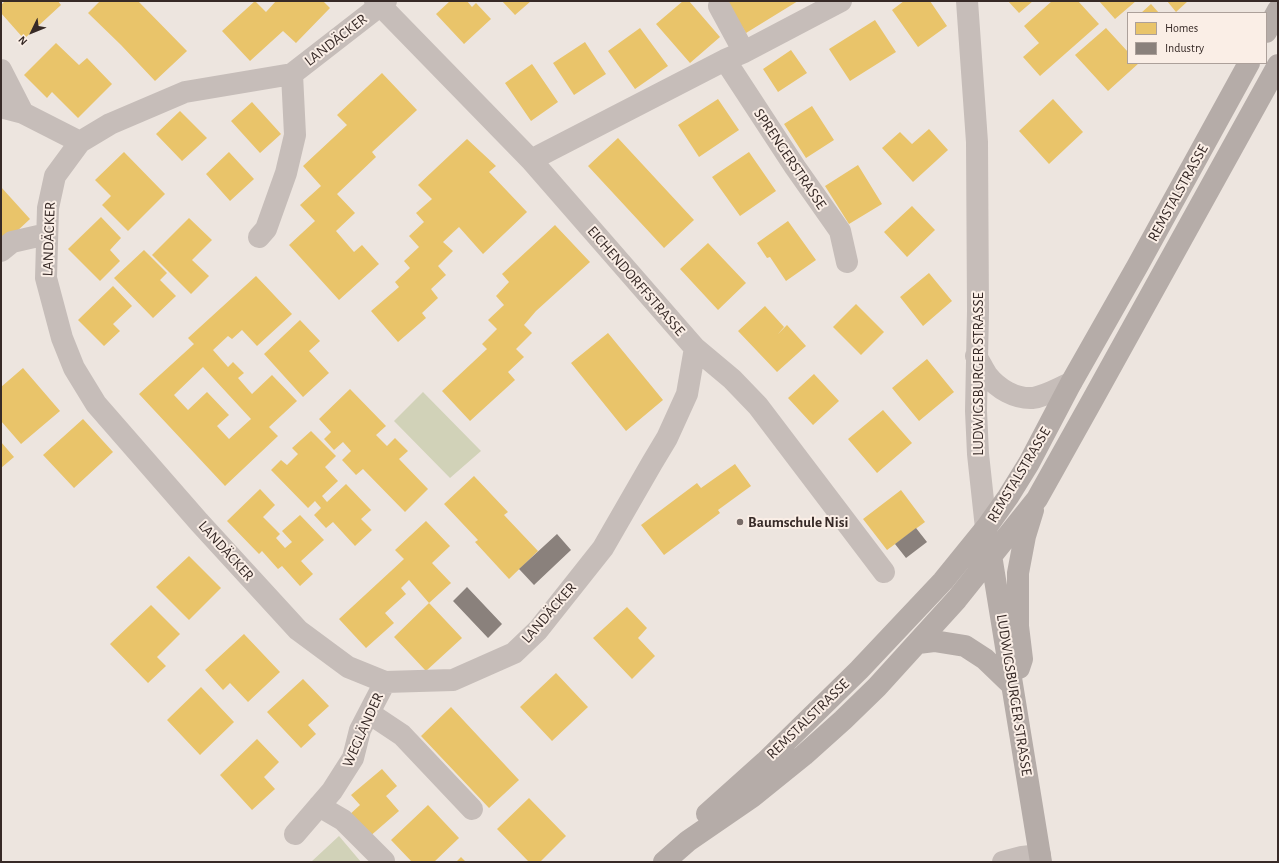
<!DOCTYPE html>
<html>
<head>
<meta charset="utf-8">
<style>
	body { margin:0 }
	#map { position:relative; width:1279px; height:863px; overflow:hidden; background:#ede5df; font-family:"Alegreya Sans",sans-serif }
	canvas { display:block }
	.frame { position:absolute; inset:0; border:2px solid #372a27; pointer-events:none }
	.legend { position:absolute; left:1127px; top:12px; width:140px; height:52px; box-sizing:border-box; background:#faeee6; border:1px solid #aca09a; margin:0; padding:5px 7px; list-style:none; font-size:12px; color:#372a27 }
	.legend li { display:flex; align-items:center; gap:8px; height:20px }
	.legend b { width:20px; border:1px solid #aca09a }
	.north { position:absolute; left:12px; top:12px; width:40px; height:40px; -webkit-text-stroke:3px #faeee6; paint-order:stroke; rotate:227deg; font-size:11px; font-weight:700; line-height:16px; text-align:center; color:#372a27 }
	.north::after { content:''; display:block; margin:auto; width:14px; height:18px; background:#372a27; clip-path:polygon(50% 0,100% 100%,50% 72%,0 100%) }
</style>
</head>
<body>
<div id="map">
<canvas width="1279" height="863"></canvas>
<div class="frame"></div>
<ul class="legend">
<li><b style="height:11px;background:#e9c46a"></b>Homes</li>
<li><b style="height:11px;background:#8a817c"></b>Industry</li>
</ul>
<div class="north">N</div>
</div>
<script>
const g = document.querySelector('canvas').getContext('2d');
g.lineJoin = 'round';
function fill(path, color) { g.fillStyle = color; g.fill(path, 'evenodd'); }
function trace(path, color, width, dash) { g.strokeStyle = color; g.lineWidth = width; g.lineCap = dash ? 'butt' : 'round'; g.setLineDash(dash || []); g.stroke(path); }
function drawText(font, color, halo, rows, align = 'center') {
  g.font = font + ' "Alegreya Sans",sans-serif'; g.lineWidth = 4; g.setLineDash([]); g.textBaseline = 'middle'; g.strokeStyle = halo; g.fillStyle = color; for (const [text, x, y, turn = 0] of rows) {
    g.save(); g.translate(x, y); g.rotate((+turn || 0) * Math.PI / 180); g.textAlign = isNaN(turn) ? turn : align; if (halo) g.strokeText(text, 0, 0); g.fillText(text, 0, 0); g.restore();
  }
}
const green = new Path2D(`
	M423,392L481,451L450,478L394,421Z
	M339,836L361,862H311Z`);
const homes = new Path2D(`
	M5,1H58L61,5L24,39L1,13V5Z
	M100,1H138L187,51L155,81L121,45L88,13Z
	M255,1L266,12L276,1H323L330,8L296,43L283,31L250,61L222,31Z
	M450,1H467L472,7L476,3L491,19L464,44L436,14Z
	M502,1H531L515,15Z
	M683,1H689L720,37L690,63L656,24Z
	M726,1H798L746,33Z
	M904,1H930L947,26L918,47L892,10Z
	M1008,1H1033L1019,13Z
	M1052,1H1078L1099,24L1040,76L1023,57L1039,43L1024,26Z
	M1099,1H1136L1115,19Z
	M1167,1H1188L1176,12Z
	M1151,4L1159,13H1141Z
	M875,20L896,52L850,81L829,49Z
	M640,28L668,66L635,89L608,51Z
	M1106,28L1128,52V63H1139L1108,91L1075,55Z
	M585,42L606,74L574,95L553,63Z
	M56,43L79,65L87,58L112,84L78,118L52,92L47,98L24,75Z
	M791,50L807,73L778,92L763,69Z
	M532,64L558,102L531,121L505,83Z
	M382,73L417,110L372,152L376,157L337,194L355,213L336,231L354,252L362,245L379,264L339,300L289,245L315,221L300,205L321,186L303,166L347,125L337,115Z
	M718,99L739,130L699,157L678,125Z
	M1053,99L1083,132L1049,164L1019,131Z
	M252,102L281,134L260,153L231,121Z
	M812,106L834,140L806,158L784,124Z
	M180,111L207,138L182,161L156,134Z
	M929,129L948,150L913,182L882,148L900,132L912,144Z
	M618,138L694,220L664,248L588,166Z
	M467,139L496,166L489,172L527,212L483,254L459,227L443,242L453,251L438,266L446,275L431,289L438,298L422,313L426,318L398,342L371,311L399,287L395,282L410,268L404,261L419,247L409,236L424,222L416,213L432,199L418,185Z
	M124,152L165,194L128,231L102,205L111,196L95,180Z
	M229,152L254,179L230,201L206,174Z
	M749,152L776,191L740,216L712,177Z
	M858,165L882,204L849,224L825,186Z
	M1,187L30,219L1,246Z
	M912,206L935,230L907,257L884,232Z
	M101,217L121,238L110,250L120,261L100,281L68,249Z
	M189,218L212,240L192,260L209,276L191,294L152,255Z
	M788,221L816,260L786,281L770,257L767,258L757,243Z
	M555,225L590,262L536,311L524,325L532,333L516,349L524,357L508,372L515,380L470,421L442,391L487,349L482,344L497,329L488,320L504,305L496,296L509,282L502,274Z
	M708,243L746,283L718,310L680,269Z
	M144,250L167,273L160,280L176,296L153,318L114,278Z
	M929,273L952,301L923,326L900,297Z
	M256,276L292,314L257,346L242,330L232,339L228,336L213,350L228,367L233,362L244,373L238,378L252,394L272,375L297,401L269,427L278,436L225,486L139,394L194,344L188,338ZM203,367L251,419L229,439L217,426L229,415L207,392L188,410L174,395Z
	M113,286L132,306L113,324L120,331L104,346L78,320Z
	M856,304L884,332L861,355L833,327Z
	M765,306L784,327L778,334L787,325L806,346L777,372L738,331Z
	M300,320L320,341L309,351L329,373L303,397L264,354Z
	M608,333L663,400L626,431L571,363Z
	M927,359L954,392L919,421L892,388Z
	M23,368L60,411L21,444L1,421V387Z
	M814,374L839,401L813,425L788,398Z
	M350,389L386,426L376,435L387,446L395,438L408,451L399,459L428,489L405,512L363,469L356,475L342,460L351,451L343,442L334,450L324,439L331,432L319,419Z
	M883,410L912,443L877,473L848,439Z
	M83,419L113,452L74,488L43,455Z
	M311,431L336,456L325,467L338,481L322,496L327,502L346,484L371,510L361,519L372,530L355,546L333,522L326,528L314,515L321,508L315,501L308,508L271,470L281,460L287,465L298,454L292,448Z
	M1,442L14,457L1,468Z
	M735,464L751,486L718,510L720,513L664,555L641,525L697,483L701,488Z
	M474,476L508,512L504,515L538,551L509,579L475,542L478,540L444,504Z
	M260,489L275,505L263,517L280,534L276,538L285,548L292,542L282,531L300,515L324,540L301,561L313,574L300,586L282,566L278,569L262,551L259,554L227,521Z
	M901,490L925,522L887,550L863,519Z
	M426,521L450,546L432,563L451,583L429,603L409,580L401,588L406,594L385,613L394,623L366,648L339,619L404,559L395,550Z
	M189,556L221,588L189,620L156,587Z
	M429,603L462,638L426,671L394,637Z
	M151,605L180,634L157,657L166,666L148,683L110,644Z
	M627,607L647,628L638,638L655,656L632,679L593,638Z
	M244,634L280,672L248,702L230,683L223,690L205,670Z
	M556,673L588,707L552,741L520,707Z
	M303,679L329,706L308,725L316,734L301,748L267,712Z
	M201,687L234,722L200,755L167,720Z
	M451,707L519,780L489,808L421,736Z
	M257,739L279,762L264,777L275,789L252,810L220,775Z
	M382,769L397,786L386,796L399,811L368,838L348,816L360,805L351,795Z
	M529,798L566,836L540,862H529L497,829Z
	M428,805L459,838L434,862H412L391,840Z
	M461,857L466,862H456Z`);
const industry = new Path2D(`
	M916,528L927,542L906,558L895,544Z
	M557,534L571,550L534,585L519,569Z
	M467,587L502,624L488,638L453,601Z`);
const minor = new Path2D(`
	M375,1L380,5L531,160L695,348L732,379L758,406L884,572
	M386,1L292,74L185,92L110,124L80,142L55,176L48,208L46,278L62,338L74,368L96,404L199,522L298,630L348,667L385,682L453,680L514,653L538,630L603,548L652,463L667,438L687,394L695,348
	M967,1L977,142L978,311L976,411L978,454L986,528
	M719,6L744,52
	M725,60L795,167L840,231L847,262
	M1,70L23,113
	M1,107L23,113L80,142
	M531,160L725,60L744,52L841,1
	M259,237L266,229L286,173L295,135L292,74
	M1,251L12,242L47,234
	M976,356C980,362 983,369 987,375C998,389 1015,399 1033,398C1046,396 1059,388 1071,383
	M369,713L402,735L472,809
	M319,806L343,820L384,861
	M295,834L332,791L353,758L360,730L385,682
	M1003,862L1022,857L1040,855`);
const major = new Path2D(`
	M1266,32L1278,10
	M990,549L1041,862
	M918,643L934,641L965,646L985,659L1012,685
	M1019,668L1022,659L1018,626V573L1025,536L1033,510
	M707,814L765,762L859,670L943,581L986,528L1008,497L1029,463L1071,383L1138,265L1249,63
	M664,862L688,841L752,797L804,755L843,720L877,687L957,599L1037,499L1093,399L1278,65`);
const markers = [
	[740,522,4,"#776b67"]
];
const streetNames = [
	["LANDÄCKER",336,40,-38],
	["SPRENGERSTRASSE",790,159,56],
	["REMSTALSTRASSE",1178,193,-61],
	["LANDÄCKER",49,239,-88],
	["EICHENDORFFSTRASSE",636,281,49],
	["LUDWIGSBURGER STRASSE",978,374,-90],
	["REMSTALSTRASSE",1019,475,-59],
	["LANDÄCKER",226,551,48],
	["LANDÄCKER",549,613,-49],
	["LUDWIGSBURGER STRASSE",1014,695,81],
	["REMSTALSTRASSE",808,719,-44],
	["WEGLÄNDER",363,730,-66]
];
const poiNames = [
	["Baumschule Nisi",748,522]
];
fill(green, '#d1d2b8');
fill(homes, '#e9c46a');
fill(industry, '#8a817c');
trace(minor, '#c6bdb9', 22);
trace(major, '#b5aca8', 22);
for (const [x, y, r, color] of markers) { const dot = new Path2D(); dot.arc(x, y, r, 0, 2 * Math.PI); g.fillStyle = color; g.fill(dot); trace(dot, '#faeee6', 1.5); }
drawText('15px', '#372a27', '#faeee6', streetNames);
drawText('bold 15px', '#372a27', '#faeee6', poiNames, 'left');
</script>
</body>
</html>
